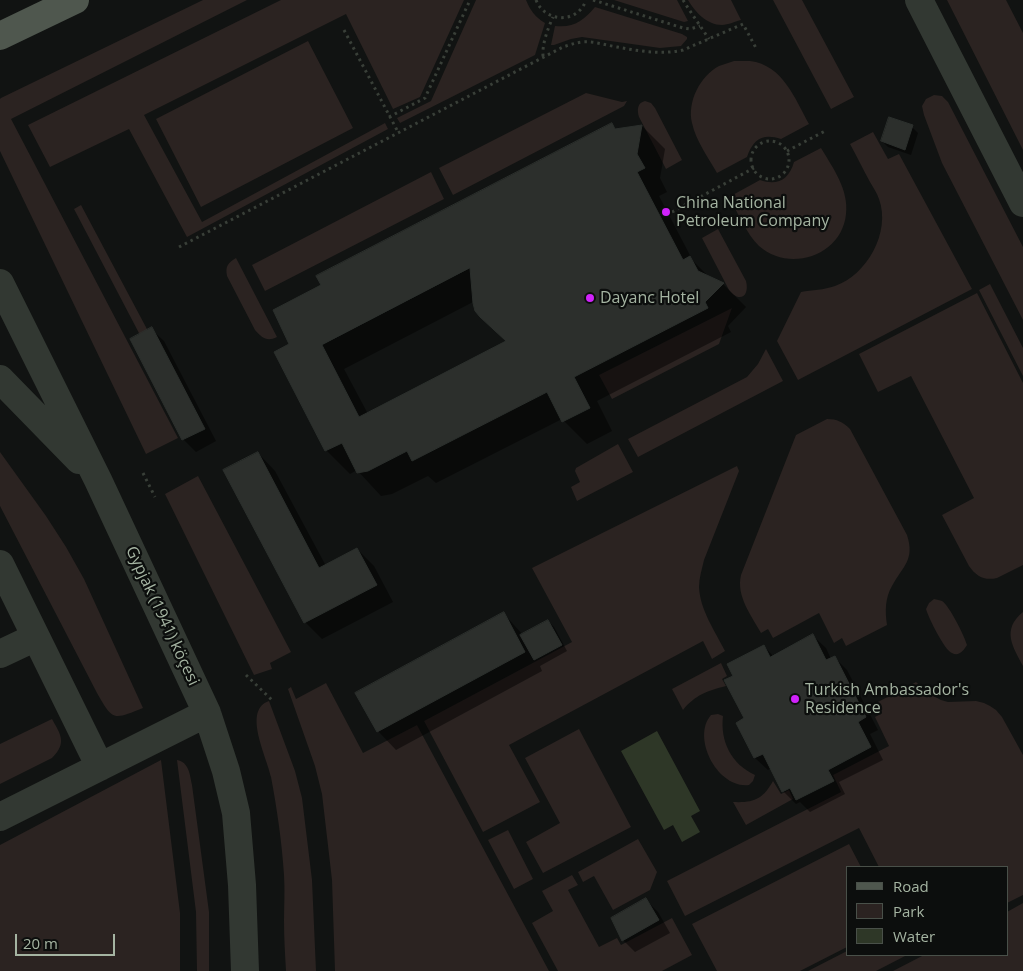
<!DOCTYPE html>
<html>
<head>
<meta charset="utf-8">
<style>
	body { margin:0 }
	#map { position:relative; width:1023px; height:971px; overflow:hidden; background:#111312; font-family:"Open Sans",sans-serif }
	canvas { display:block }
	.legend { position:absolute; left:846px; top:866px; width:162px; height:90px; box-sizing:border-box; background:#0c0e0d; border:1px solid #495049; margin:0; padding:6px 9px; list-style:none; font-size:15px; color:#a5b4a2 }
	.legend li { display:flex; align-items:center; gap:10px; height:25px }
	.legend b { width:25px; border:1px solid #495049 }
	.scale { position:absolute; left:15px; top:934px; width:100px; height:22px; box-sizing:border-box; border:2px solid #a5b4a2; border-top:0; padding-left:6px; font-size:15px; line-height:18px; white-space:nowrap; color:#a5b4a2; -webkit-text-stroke:4px #0c0e0d; paint-order:stroke }
</style>
</head>
<body>
<div id="map">
<canvas width="1023" height="971"></canvas>
<ul class="legend">
<li><b style="height:6px;background:#4f574e"></b>Road</li>
<li><b style="height:14px;background:#2b2321"></b>Park</li>
<li><b style="height:14px;background:#2e3727"></b>Water</li>
</ul>
<div class="scale">20 m</div>
</div>
<script>
const g = document.querySelector('canvas').getContext('2d');
g.lineJoin = 'round';
function fill(path, color) { g.fillStyle = color; g.fill(path, 'evenodd'); }
function trace(path, color, width, dash) { g.strokeStyle = color; g.lineWidth = width; g.lineCap = dash ? 'butt' : 'round'; g.setLineDash(dash || []); g.stroke(path); }
function drawText(font, color, halo, rows, align = 'center') {
  g.font = font + ' "Open Sans",sans-serif'; g.lineWidth = 4.5; g.setLineDash([]); g.textBaseline = 'middle'; g.strokeStyle = halo; g.fillStyle = color; for (const [text, x, y, turn = 0] of rows) {
    g.save(); g.translate(x, y); g.rotate((+turn || 0) * Math.PI / 180); g.textAlign = isNaN(turn) ? turn : align; if (halo) g.strokeText(text, 0, 0); g.fillText(text, 0, 0); g.restore();
  }
}
const green = new Path2D(`
	M203,0H247L11,119L178,438L146,454L0,151V99L1,98Z
	M281,0H464L420,97L393,109L346,14L144,115L202,222L385,123L388,129L187,237L129,129L50,167L28,125Z
	M476,0H526C530,10 535,17 545,23L535,55L400,123L397,118L431,101Z
	M614,0H677L688,21L684,22Z
	M688,0H731L741,20C736,21 728,25 722,25C707,25 695,12 688,0Z
	M773,0H802L854,97L831,109Z
	M947,0H1006L1023,33V150Z
	M595,7L682,34L687,37V39L681,46L660,48L582,37L571,39L554,45H551L555,26C574,28 583,21 595,7Z
	M308,41L353,128L201,207L156,119Z
	M734,61C739,61 745,61 750,61C783,65 795,99 809,124L781,139C763,133 753,139 747,157L717,173C708,157 696,141 692,123C687,102 700,76 719,66C724,64 729,63 734,61Z
	M586,93L622,102L627,101L624,106L453,195L439,168Z
	M934,95L942,96L948,102L1023,247V320L942,163L924,115L922,106L926,99Z
	M645,101L651,103L655,108L682,160L666,169L639,117C637,110 637,103 645,101Z
	M873,132L888,159L899,154L972,289L798,380L777,341L801,292C812,290 824,290 835,286C867,275 891,232 879,199C877,193 873,187 870,182C863,169 857,157 850,144Z
	M821,148C833,168 849,190 846,214C842,256 789,273 759,246C747,235 737,211 729,197L760,180C777,186 789,180 794,162Z
	M431,172L444,199L265,291L252,265Z
	M81,205L148,331L140,335L74,209Z
	M718,229L746,281C750,297 739,303 729,290L702,238Z
	M236,258L277,337C267,342 262,338 255,330L227,276C225,266 228,263 236,258Z
	M990,284L1023,348V376L979,290Z
	M977,293L1023,383V565L997,578C984,581 976,576 969,566L942,515L974,498L911,376L878,392L859,354Z
	M732,308L719,344L612,399L599,375Z
	M766,349L783,381L638,457L628,439L747,377L758,364Z
	M827,419C837,419 843,422 850,429L907,535C915,560 903,566 892,586C885,598 885,611 887,625L846,646L842,638L834,643L819,613L773,638L768,629L761,633C751,615 736,596 741,575L796,435Z
	M618,444L633,472L577,501L571,487L580,482L575,471L576,468Z
	M0,452L46,516L66,547L84,579L143,708C113,720 113,721 97,693L0,506Z
	M737,466L739,471L704,560C702,569 699,578 699,587C700,610 715,631 725,651L712,659L703,641L509,745L540,802L483,832L424,721L572,642L532,568Z
	M198,476L291,652L270,663L272,669L254,675L165,494Z
	M934,599C937,600 940,600 942,601C949,605 965,637 967,645C964,650 959,657 952,653C945,651 928,617 926,609L929,603Z
	M1023,612V666C1013,647 1001,630 1023,612Z
	M721,663L727,676L722,679L726,686C707,691 695,695 683,710L672,689Z
	M916,682L928,693L941,700L948,702L976,701L984,703L990,706L996,710L1002,717L1023,755V895L1007,903V867H879L859,828L685,916L667,881L841,792L833,775L889,746L875,717L882,713L876,703Z
	M326,683L363,753L417,725L549,971H335L332,880L322,794L315,766L288,689L291,687L296,699Z
	M269,701L295,771L302,798L312,880L316,971H286C285,954 284,938 284,921C284,906 285,891 284,875C282,843 277,809 271,777C267,757 242,710 269,701Z
	M718,714L723,716C720,741 731,764 755,775L753,781L749,785C718,789 691,738 711,715Z
	M52,719C61,735 67,743 52,758L0,784V744Z
	M579,729L631,827L543,873L526,842L560,823L525,758Z
	M161,760L180,913V971H0V845Z
	M177,760C189,762 190,775 192,785L209,912V971H197L196,912Z
	M773,781L781,794L789,790L793,799L746,825L733,802C754,803 763,799 773,781Z
	M508,830L533,879L514,889L488,840Z
	M638,839L657,872L650,890L613,910L594,876L583,882L578,872Z
	M849,844L861,867H847V947L800,971H717L692,924Z
	M572,875L578,885L568,890L599,947L617,938L621,945L672,918L692,955L662,971H558L532,923L553,911L542,891Z
	M1023,903V971H893L924,955H1007V912Z
	M847,951V955H907L876,971H808Z`);
const water = new Path2D(`
	M657,731L700,811L691,816L700,832L682,842L673,825L664,830L621,751Z`);
const shadow = new Path2D(`
	M612,125L617,130L642,126L665,149L660,178L667,192L659,196L693,261L711,279L723,284L746,307L728,326L731,332L597,401L612,431L587,444L562,419L436,483L428,476L392,494L381,496L357,470L350,474L326,450L276,352L291,345ZM473,302L512,344L368,414L344,369Z
	M912,127L918,133L911,155L888,147L882,141Z
	M151,329L164,341L216,441L196,452L183,439L131,339Z
	M258,453L275,471L326,566L357,549L374,566L393,602L322,639L305,622Z
	M504,614L523,635L548,621L554,627L567,651L540,666L542,671L396,750L378,731Z
	M813,636L826,648L831,659L834,657L847,670L878,730L870,734L883,760L839,782L845,794L810,812L800,802L796,804L783,791L771,768L768,770L755,758L737,723L745,719L735,676L764,646L773,656Z
	M646,900L658,912L670,933L635,952L623,940Z`);
const building = new Path2D(`
	M889,117L913,125L905,150L881,141Z
	M612,123L615,129L642,125L637,154L645,168L637,172L683,260L690,256L698,271L724,283L705,302L708,308L574,377L590,408L562,422L547,392L412,461L407,451L368,471L357,473L342,443L325,451L274,352L289,344L273,310L321,285L316,276ZM470,268L473,303L475,311L480,317L506,341L359,417L322,345Z
	M152,327L205,429L182,440L130,339Z
	M258,452L319,568L357,548L377,585L304,623L223,470Z
	M504,612L525,652L377,732L355,693Z
	M548,620L562,645L534,660L520,635Z
	M813,634L826,660L835,656L866,717L858,722L871,747L828,770L834,781L796,800L790,788L782,792L763,754L754,758L736,723L744,718L724,680L733,676L727,664L764,645L770,657Z
	M646,898L659,920L622,941L611,918Z`);
const path = new Path2D(`
	M536,0C545,23 578,24 586,0
	M593,0L683,28L690,29L700,26
	M683,0L688,8L709,39
	M344,30L398,132
	M543,56C542,44 548,28 553,17
	M389,117L425,98L470,0
	M751 160a19 19 0 1 1 38 0a19 19 0 1 1-38 0Z
	M787,151L827,130
	M672,212L754,168
	M179,247L563,47C569,45 575,43 582,42C594,41 605,45 617,47C639,51 661,55 683,50L743,24L756,48
	M143,473L155,497
	M246,675L274,702`);
const minor = new Path2D(`
	M919,0L1023,203
	M0,283L98,480L207,713L226,771L236,813L242,885L245,971
	M0,379L79,460
	M0,564L100,767
	M0,654L36,637
	M0,817L207,713`);
const major = new Path2D(`
	M0,36L75,0`);
const markers = [
	[666,212,5,"#d022fa"],
	[590,298,5,"#d022fa"],
	[795,699,5,"#d022fa"]
];
const poiNames = [
	["China National",676,203],
	["Petroleum Company",676,221],
	["Dayanc Hotel",600,298],
	["Turkish Ambassador's",805,690],
	["Residence",805,708]
];
const streetNames = [
	["Gypjak (1941) köçesi",162,616,65]
];
fill(green, '#2b2321');
fill(water, '#2e3727');
fill(shadow, '#0007');
fill(building, '#2c2f2c');
trace(building, '#2b2f2c', 1);
trace(path, '#393f38', 3, [2.5, 4]);
trace(minor, '#323832', 28);
trace(major, '#4f574e', 28);
for (const [x, y, r, color] of markers) { const dot = new Path2D(); dot.arc(x, y, r, 0, 2 * Math.PI); g.fillStyle = color; g.fill(dot); trace(dot, '#0c0e0d', 2); }
drawText('16px', '#a5b4a2', '#0c0e0d', poiNames, 'left');
drawText('16px', '#a5b4a2', '#0c0e0d', streetNames);
</script>
</body>
</html>
